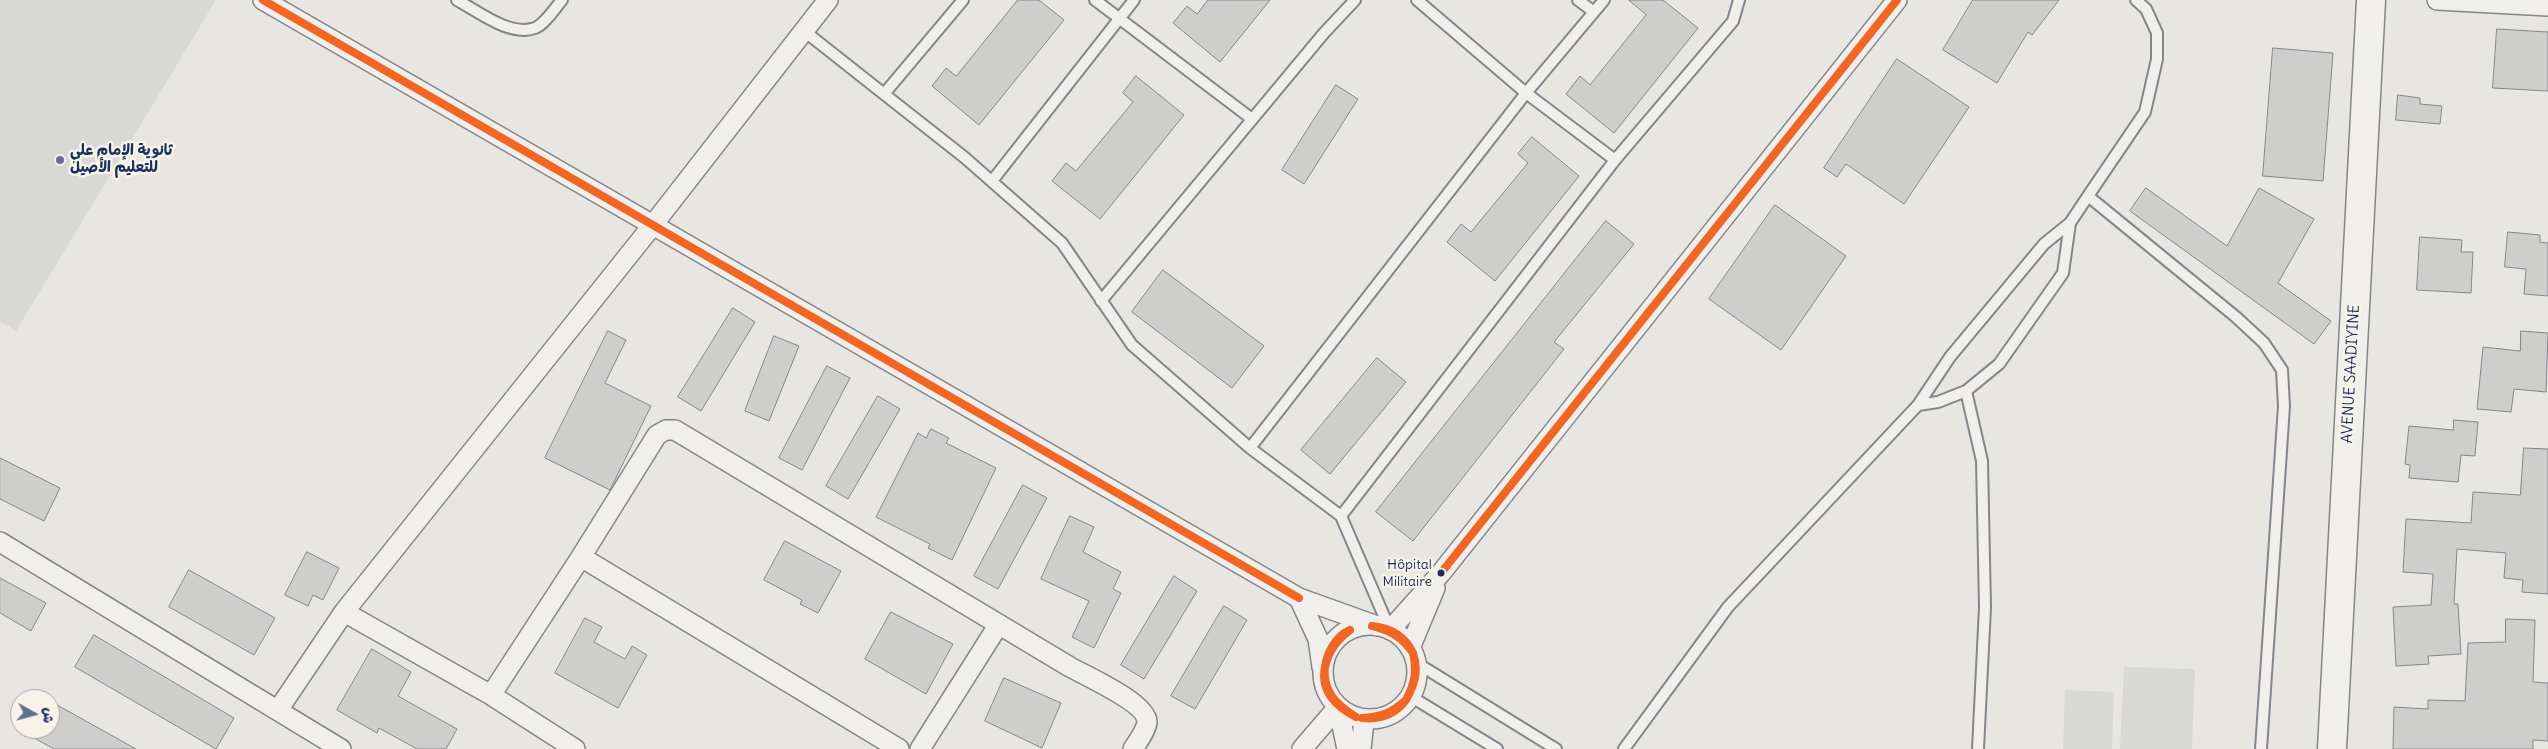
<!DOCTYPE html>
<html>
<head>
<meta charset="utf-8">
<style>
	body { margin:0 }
	#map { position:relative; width:2548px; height:749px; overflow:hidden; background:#e8e6e2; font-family:Delius,"Playpen Sans Arabic",sans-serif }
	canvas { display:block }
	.north { position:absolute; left:10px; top:689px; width:50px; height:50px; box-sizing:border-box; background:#f7f3e8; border:1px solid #9fa5b1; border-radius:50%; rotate:97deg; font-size:14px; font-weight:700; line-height:20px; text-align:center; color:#1b2f5e }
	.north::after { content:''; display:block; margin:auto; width:18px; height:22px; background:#636f8c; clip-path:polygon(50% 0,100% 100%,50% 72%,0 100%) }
</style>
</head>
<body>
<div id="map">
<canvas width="2548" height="749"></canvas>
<div class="north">ش</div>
</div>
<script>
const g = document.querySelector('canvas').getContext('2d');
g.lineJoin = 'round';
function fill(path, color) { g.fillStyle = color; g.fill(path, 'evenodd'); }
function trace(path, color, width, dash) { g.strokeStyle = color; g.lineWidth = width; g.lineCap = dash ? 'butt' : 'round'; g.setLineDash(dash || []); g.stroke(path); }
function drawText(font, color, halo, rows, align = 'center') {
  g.font = font + ' Delius,"Playpen Sans Arabic",sans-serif'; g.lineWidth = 5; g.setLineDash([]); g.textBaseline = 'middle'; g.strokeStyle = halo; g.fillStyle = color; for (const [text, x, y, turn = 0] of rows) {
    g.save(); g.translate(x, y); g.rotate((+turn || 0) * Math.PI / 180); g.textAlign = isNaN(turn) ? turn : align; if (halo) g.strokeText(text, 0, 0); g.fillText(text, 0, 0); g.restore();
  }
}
const built = new Path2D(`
	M0,0H216L16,331L0,321Z
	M2124,667L2195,669L2192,749H2120Z
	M2065,690L2114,692L2112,749H2063Z`);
const building = new Path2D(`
	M1018,0H1039L1064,20L979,125L932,86L946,68L956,76Z
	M1208,0H1270L1220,62L1173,23L1187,6L1197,14Z
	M1629,0H1663L1698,28L1614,133L1566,94L1580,76L1590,85L1646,15Z
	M1973,0H2059L2032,35L2028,32L1997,83L1943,50Z
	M2497,29L2548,32V91L2493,88Z
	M2273,48L2333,53L2323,181L2263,176Z
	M1897,59L1969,107L1904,204L1846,164L1837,177L1824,168Z
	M1136,76L1184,115L1100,219L1052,181L1066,163L1076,171L1133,102L1123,93Z
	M1336,85L1358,99L1304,184L1282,170Z
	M2398,95L2420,98V104L2442,106L2440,124L2396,120Z
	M1532,137L1579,176L1495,281L1447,242L1461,224L1471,232L1528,163L1518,154Z
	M2146,188L2227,246L2259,188L2314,219L2278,283L2331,321L2314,344L2130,211Z
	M1775,205L1846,256L1781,350L1709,299Z
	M1606,221L1634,244L1554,342L1564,349L1413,541L1376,512Z
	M2508,232L2540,235V242L2548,243V296L2524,294L2526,269L2505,267Z
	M2420,237L2462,240L2461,252H2473L2471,293L2417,290Z
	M1163,270L1264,346L1232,388L1132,312Z
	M733,308L755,322L701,411L678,397Z
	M608,331L626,340L605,383L651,406L610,490L545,458Z
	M2521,331L2548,333L2546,392L2514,389L2511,412L2477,409L2483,347L2520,351Z
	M774,336L799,346L769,421L745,411Z
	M1377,358L1406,382L1330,474L1301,450Z
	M827,366L850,378L802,470L779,458Z
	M878,396L900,409L848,499L826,486Z
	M2454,420L2478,422L2475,456L2461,455L2458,482L2409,478L2410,465L2405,464L2409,426L2453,430Z
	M931,429L949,438L946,443L996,468L952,560L928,548L930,544L876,517L918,433L926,438Z
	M2524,448L2548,449V594L2522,592L2523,580L2504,578L2506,553L2457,549L2454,604H2458L2461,654L2428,656L2429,664L2396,666L2393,607L2431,605L2433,574L2403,572L2406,519L2471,523L2473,492L2520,495Z
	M0,458L60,488L44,521L0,499Z
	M1023,485L1047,498L998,589L974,576Z
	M1070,516L1094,527L1083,552L1121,572L1113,589L1121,593L1094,648L1072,637L1089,601L1041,579Z
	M785,541L841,571L818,613L800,604L802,600L764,580Z
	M307,552L339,568L323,600L313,595L308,606L285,595Z
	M189,570L275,618L254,655L169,607Z
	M1174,576L1197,591L1144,679L1121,665Z
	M0,578L46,603L31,631L0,613Z
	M1224,606L1247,620L1195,709L1171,696Z
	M891,612L953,644L926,694L865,659Z
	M585,618L602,627L594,642L625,659L632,646L647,655L618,708L555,673Z
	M2506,619L2535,620L2533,682L2548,683V741L2533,740V749H2393L2394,707L2428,709V700L2465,701L2468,643L2505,642Z
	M94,635L234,718L216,749L75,667Z
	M372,649L411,672L398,696L457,729L446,749H417L379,728L377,733L337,710Z
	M1004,678L1061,703L1042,748L985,721Z
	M57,705L136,749H54L18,729H50V717Z`);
const service = new Path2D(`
	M457,0C479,12 510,37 535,28C545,24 555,8 562,0
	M963,0L884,94L964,157L1062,243L1132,345L1250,448L1341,516L1390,630
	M1095,0L1252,119
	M1578,0L1594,12
	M803,30L884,94
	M1615,160L1733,21L1739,0
	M992,181L1134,0
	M2088,196L2236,317L2264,343L2282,370L2284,406L2261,749
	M1101,301L1324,33L1355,0
	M1966,391L1982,461L1985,607L1978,749
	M1918,405L1938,402L1966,391L1999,364L2063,273L2070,223
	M1250,448L1526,93L1604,0
	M1341,516L1615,160L1526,93L1417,0
	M1415,662L1556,749
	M1410,696L1497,749
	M1624,749L1728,607L1918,405L1950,357L2044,244L2070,223L2088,196L2145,112L2157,59V33L2146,9L2136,0`);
const minor = new Path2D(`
	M263,0L1299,598L1377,626
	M2437,0L2548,6
	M0,542L341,749
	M581,557L899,749
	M1299,598L1318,639L1322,667
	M344,612L491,695L575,749
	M1323 672a47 47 0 1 1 94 0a47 47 0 1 1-94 0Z
	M1390,630L1441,573L1897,0
	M1410,648L1435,588
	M491,695L581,557L657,435L666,430H675L1070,667C1086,676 1147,703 1147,722C1146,731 1138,741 1133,749
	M1338,707L1347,749
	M278,710L344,612L652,226L828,0
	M920,749L999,624
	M1302,749L1338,707
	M1361,749L1364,721L1368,719`);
const secondary = new Path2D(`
	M2332,749L2371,0`);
const bus1 = new Path2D(`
	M263,0L1299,598
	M1441,573L1897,0
	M1372,626C1391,628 1405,636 1413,653
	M1372,626C1391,631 1402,637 1413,653
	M1325,667C1322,691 1337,705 1356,717
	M1325,667C1320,691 1336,707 1356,717
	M1325,667C1327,652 1336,636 1350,630
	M1325,667C1329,650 1337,640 1350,630
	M1406,700C1415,683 1417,671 1413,653
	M1406,700C1415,684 1419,670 1413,653
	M1362,718C1380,720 1395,715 1406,700
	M1362,718C1381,717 1392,713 1406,700`);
const markers = [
	[60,160,5,"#636f8c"],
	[1441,573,4.5,"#1b2f5e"]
];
const busNames = [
	["Hôpital",1432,565],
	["Militaire",1432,582]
];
const poiNames = [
	["ثانوية الإمام علي",70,151],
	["للتعليم الأصيل",70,168]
];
const streetNames = [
	["AVENUE SAADIYINE",2351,374,-87]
];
fill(built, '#d8d8d6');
fill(building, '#cececd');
trace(building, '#83868d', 1);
trace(service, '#83868d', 14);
trace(minor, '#83868d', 22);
trace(secondary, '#83868d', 31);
trace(service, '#f0efeb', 10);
trace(minor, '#f0efeb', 19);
trace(secondary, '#f0efeb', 28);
trace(bus1, '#f26522', 8);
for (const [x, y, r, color] of markers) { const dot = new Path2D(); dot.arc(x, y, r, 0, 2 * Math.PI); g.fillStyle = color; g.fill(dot); trace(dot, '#f7f3e8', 2); }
drawText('14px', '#1b2f5e', '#f7f3e8', busNames, 'right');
drawText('bold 15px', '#1b2f5e', '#f7f3e8', poiNames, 'left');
drawText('15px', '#1b2f5e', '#f7f3e8', streetNames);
</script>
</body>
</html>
